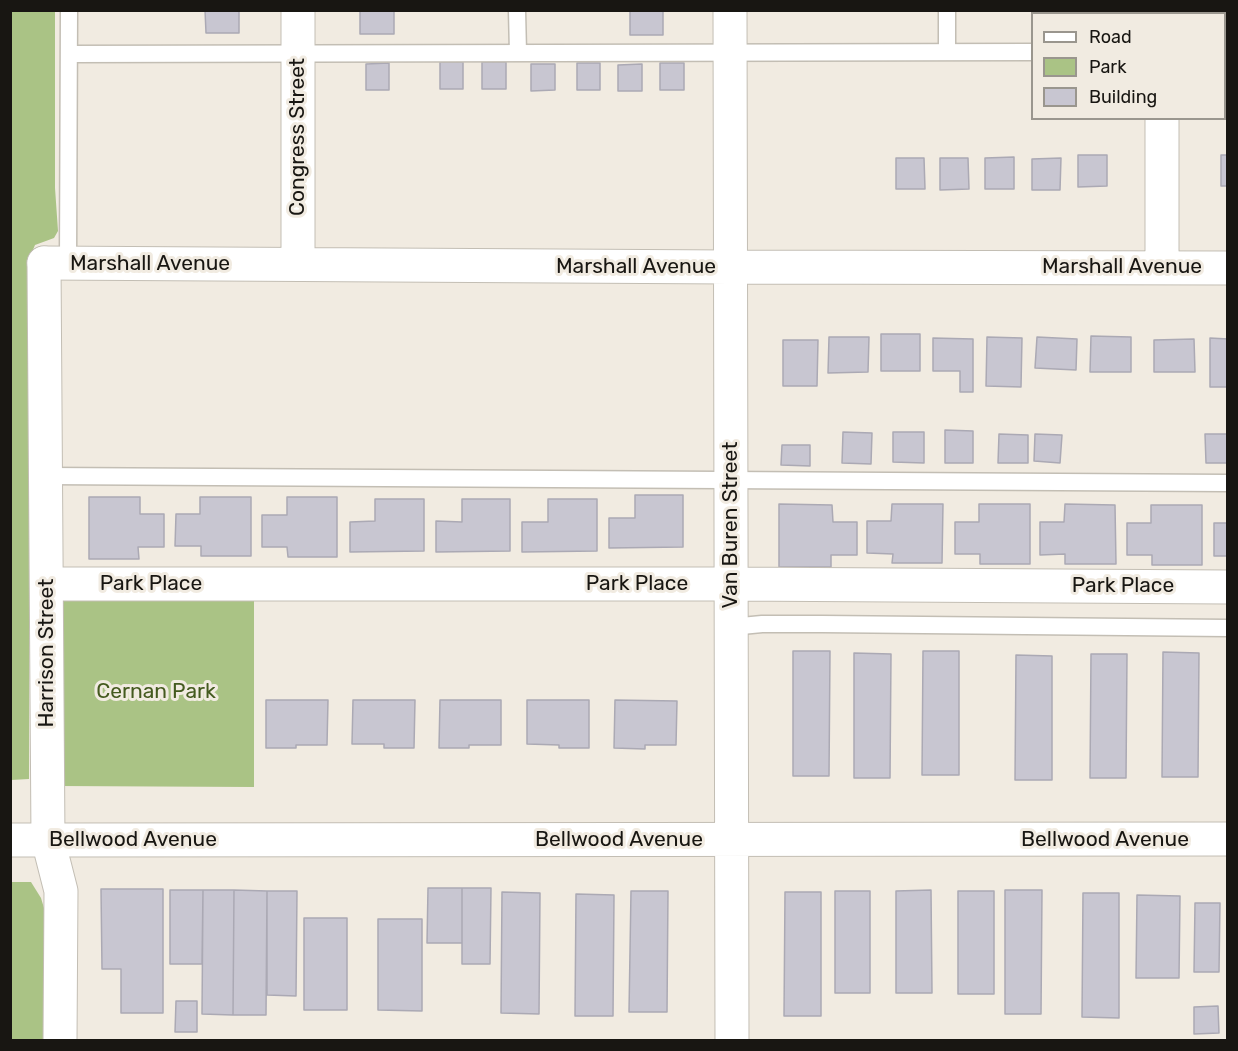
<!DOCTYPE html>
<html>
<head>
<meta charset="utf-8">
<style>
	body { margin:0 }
	#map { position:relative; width:1238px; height:1051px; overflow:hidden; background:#f1ebe1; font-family:Rubik,sans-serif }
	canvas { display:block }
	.frame { position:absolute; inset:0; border:12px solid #181612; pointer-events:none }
	.legend { position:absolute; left:1031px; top:12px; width:195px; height:108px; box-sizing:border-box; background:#f1ebe1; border:2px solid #9a968e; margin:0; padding:8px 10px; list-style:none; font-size:18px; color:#181612 }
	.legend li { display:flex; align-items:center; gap:12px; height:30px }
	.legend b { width:30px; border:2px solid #9a968e }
</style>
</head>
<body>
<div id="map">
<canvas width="1238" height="1051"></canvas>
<div class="frame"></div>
<ul class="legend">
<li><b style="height:8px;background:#fff"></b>Road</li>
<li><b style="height:16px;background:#aac385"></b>Park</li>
<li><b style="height:16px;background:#c8c6d1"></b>Building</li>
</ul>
</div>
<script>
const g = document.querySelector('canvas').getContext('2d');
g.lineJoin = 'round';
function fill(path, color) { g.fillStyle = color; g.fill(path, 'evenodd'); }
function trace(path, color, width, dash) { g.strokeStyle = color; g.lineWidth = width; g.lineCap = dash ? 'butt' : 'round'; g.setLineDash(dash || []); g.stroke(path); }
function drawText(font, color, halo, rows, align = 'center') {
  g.font = font + ' Rubik,sans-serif'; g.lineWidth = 6; g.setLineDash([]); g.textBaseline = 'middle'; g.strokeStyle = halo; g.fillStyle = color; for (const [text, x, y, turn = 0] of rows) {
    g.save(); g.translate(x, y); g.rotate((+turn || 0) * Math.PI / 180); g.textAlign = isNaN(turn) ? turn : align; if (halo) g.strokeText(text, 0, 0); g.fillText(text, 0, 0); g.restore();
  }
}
const green = new Path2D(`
	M11,11H55V188L58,231L54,238L35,245L30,257L29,779L11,780Z
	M254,596V787L58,786V597Z
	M11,882H31L41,898L44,908L45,1040H11Z`);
const building = new Path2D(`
	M205,10H239V33H206Z
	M360,10H394V34H360Z
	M630,10H663V35H630Z
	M1051,10H1084V14H1051Z
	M440,62H463V89H440Z
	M482,62H506V89H482Z
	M389,63V90H366V64Z
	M577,63H600V90H577Z
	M660,63H684V90H660Z
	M531,64H555V90L531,91Z
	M642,64V91H618V65Z
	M1224,65H1228V95H1224Z
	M1078,155H1107V186L1078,187Z
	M1221,155H1228V186H1221Z
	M1014,157V189H985V158Z
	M896,158H924L925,189H896Z
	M940,158H968L969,189L940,190Z
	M1061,158L1060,190H1032V159Z
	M881,334H920V371H881Z
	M1091,336L1131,337V372H1090Z
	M829,337H869L868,372L828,373Z
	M987,337L1022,338L1021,387L986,386Z
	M1037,337L1077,339L1076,370L1035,368Z
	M933,338L973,339V392H960V371H933Z
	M1210,338L1228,339V387H1210Z
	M1194,339L1195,372H1154V340Z
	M783,340H818L817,386H783Z
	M945,430L973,431V463H945Z
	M843,432L872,433L871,464L842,463Z
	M893,432H924V463L893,462Z
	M999,434L1028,435V463H998Z
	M1035,434L1062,435L1060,463L1034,461Z
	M1205,434H1228V463H1206Z
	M782,445H810V466L781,465Z
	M635,495H683V547L609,548V518H635Z
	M89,497H140V514H164V547H138L139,559H89Z
	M200,497H251V556H201V546H175L176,514H200Z
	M287,497H337V557H288L287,547H262V515H287Z
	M375,499H424V551L350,552V522L375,521Z
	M462,499H510V551L436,552V521L462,522Z
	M548,499H597V551L522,552V522H548Z
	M779,504L832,505L833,522H857V555H831V567H779Z
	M892,504H943L942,563H892L893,554L867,553V521H891Z
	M979,504H1030V564H980V554H955V522H979Z
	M1065,504L1115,505L1116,564H1065V554L1040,555V522H1064Z
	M1151,505H1202V565H1152V555H1127V523H1151Z
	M1214,523H1228V556H1214Z
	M793,651H830L829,776H793Z
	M923,651H959V775H922Z
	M1163,652L1199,653L1198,777H1162Z
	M854,653L891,654L890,778H854Z
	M1091,654H1127L1126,778H1090Z
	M1016,655L1052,656V780H1015Z
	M266,700H328L327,745H296V748H266Z
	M353,700H415L414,748H384V744H352Z
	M440,700H501V745H469V748H439Z
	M527,700H589V748H559V745L527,744Z
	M615,700L677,701L676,745H645V749L614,748Z
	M428,888H462V943H427Z
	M462,888H491L490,964H462Z
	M101,889H163V1013H121V969H102Z
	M170,890H203L202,964H170Z
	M203,890H234L233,1015L202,1014Z
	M234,890L267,891L266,1015H233Z
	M931,890L932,993H896V891Z
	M1005,890H1042L1041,1014H1005Z
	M267,891H297L296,996L267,995Z
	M631,891H668L667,1012H629Z
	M835,891H870V993H835Z
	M958,891H994V994H958Z
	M502,892L540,893L539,1014L501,1013Z
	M785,892H821V1016H784Z
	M1083,893H1119V1018L1082,1017Z
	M576,894L614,895L613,1016H575Z
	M1137,895L1180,896L1179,978H1136Z
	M1195,903H1220L1219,972H1194Z
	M304,918H347V1010H304Z
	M378,919H422V1011L378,1010Z
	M176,1001H197V1032H175Z
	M1218,1006L1219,1033L1194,1034V1007Z`);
const lane = new Path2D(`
	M517,10L518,53
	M947,10V52
	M1224,51H1228
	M69,54L1032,52
	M68,263L69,10
	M46,476L1228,483
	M731,627L762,624H822L1228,628`);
const street = new Path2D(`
	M298,10V264
	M730,10L732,1040
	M1162,10V14
	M44,263L730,267L1228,268
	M1162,268V118
	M47,584H731L1228,587
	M48,840L1228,839`);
const secondary = new Path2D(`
	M44,263L48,840L61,891L60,1040
	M10,840H48`);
const streetNames = [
	["Congress Street",298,137,-90],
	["Marshall Avenue",150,264],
	["Marshall Avenue",636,267],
	["Marshall Avenue",1122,267],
	["Van Buren Street",731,525,-90],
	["Park Place",151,584],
	["Park Place",637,584],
	["Park Place",1123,586],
	["Harrison Street",47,653,-90],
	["Bellwood Avenue",133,840],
	["Bellwood Avenue",619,840],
	["Bellwood Avenue",1105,840]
];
const parkNames = [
	["Cernan Park",156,692]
];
fill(green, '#aac385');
fill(building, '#c8c6d1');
trace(building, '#aba9b4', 1.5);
trace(lane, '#c3beb4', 19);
trace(street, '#c3beb4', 35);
trace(secondary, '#c3beb4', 35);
trace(lane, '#fff', 16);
trace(street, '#fff', 33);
trace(secondary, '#fff', 33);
drawText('21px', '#181612', '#f1ebe1', streetNames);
drawText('21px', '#445a1f', '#f1ebe1', parkNames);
</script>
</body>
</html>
